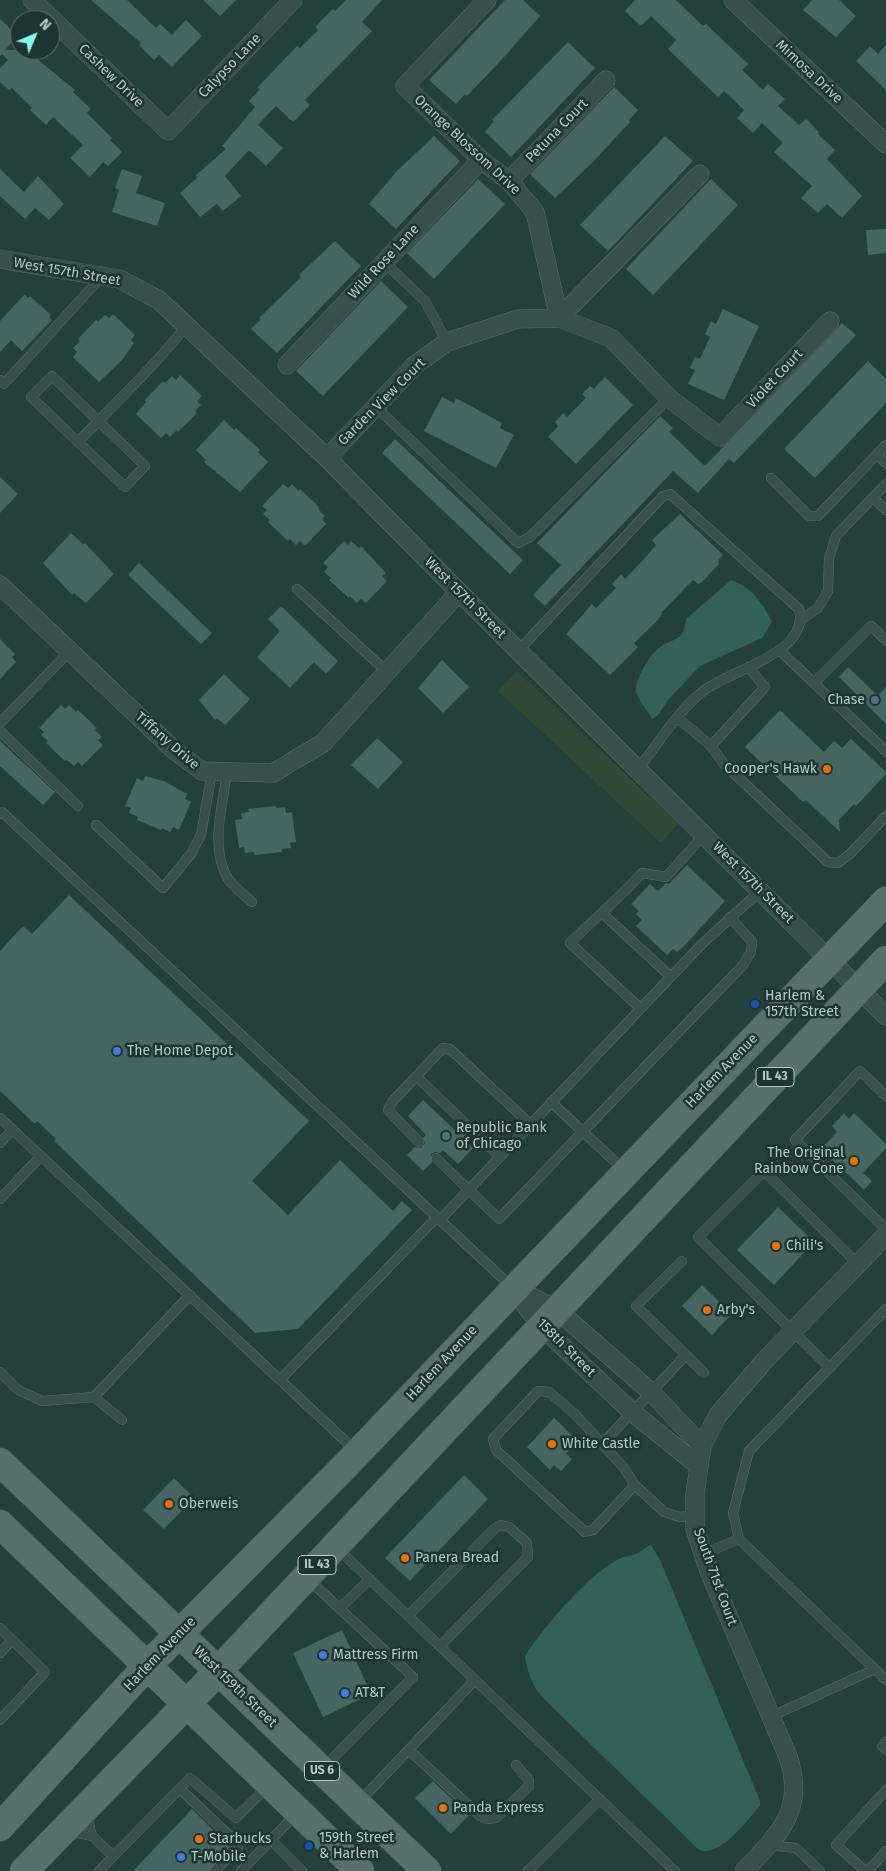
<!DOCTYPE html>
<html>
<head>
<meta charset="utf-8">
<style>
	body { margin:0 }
	#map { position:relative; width:886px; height:1871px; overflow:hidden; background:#24403a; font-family:"Fira Sans",sans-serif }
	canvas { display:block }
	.north { position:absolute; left:10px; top:10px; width:50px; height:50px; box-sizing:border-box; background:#1d3530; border:1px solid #59716c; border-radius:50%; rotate:45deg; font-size:14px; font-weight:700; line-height:20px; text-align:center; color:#b4cac7 }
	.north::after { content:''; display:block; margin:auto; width:18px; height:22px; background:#88fcea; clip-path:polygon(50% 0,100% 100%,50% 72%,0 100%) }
</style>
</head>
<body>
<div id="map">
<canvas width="886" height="1871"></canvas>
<div class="north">N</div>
</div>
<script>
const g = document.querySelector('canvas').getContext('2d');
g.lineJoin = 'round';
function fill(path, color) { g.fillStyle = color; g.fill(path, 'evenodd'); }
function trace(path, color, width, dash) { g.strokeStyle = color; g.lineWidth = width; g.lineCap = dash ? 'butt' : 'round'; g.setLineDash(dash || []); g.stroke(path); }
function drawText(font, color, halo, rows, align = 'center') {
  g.font = font + ' "Fira Sans",sans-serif'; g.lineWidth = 5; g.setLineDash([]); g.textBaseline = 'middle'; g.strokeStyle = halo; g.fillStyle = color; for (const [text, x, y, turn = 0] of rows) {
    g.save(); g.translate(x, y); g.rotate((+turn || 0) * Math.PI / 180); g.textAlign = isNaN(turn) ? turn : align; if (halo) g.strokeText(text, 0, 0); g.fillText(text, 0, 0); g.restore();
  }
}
const green = new Path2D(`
	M517,671L678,824L661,843L498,691Z`);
const water = new Path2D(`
	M731,580C751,587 763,603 772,622L762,638L700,666L668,700L658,715L652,719C648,711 638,700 636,692C634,681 650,654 659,648C674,636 683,644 686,619Z
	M651,1545L660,1560L760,1801V1806C748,1819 723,1854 703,1851C697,1850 692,1843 688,1839L541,1696C532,1684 527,1672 525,1656C544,1627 588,1574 619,1559C625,1556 632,1556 638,1553C643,1551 645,1546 651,1545Z`);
const building = new Path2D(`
	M91,0H127L156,28L160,24L172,35L186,20L202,36L172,67L159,55L154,60L139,45L141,43Z
	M203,0H236L220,16Z
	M346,0H382L362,22L372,31L305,100L310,105L293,122L276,106L258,125L283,148L266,166L249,150L225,176L241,196L223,211L217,204L200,217L180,193L198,177L196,175L226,149L222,146L255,107L249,101L260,89L257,88L297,46L300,48L318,30L315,27L333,9L335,11Z
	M505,0H523L540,16L505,56L467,96L465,94L456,104L429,80Z
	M635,0H676L703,26L706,24L748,64L742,70L763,90L768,84L785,99L778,106L799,125L806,119L819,132L818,134L835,150L827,159L862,196L842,218L827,204L818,213L801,198L812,186L774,152L783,143L762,123L753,133L737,118L744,110L724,91L718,97L668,49L676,40L651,16L641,26L625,11Z
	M812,0H839L856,16L836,37L803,10Z
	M0,19L18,36L5,50H44L36,58L75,90L73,92L91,109L87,113L112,138L110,140L122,152L108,166L103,162L90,177L70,158L83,145L53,117L46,125L30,110L32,108L12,88L9,90L0,82V68L8,60L2,54L0,56Z
	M568,42L595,68L511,157L485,132L494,121L492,120Z
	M886,45V90L856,61L870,46L878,54Z
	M614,87L638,110L629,120L630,122L591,164L555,198L530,174Z
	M434,136L460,161L396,229L369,204L396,172Z
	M665,136L693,161L608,251L580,225Z
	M0,169L24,192L38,176L64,204L49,220L35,208L25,219L0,196Z
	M122,169L142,176L136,193L165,203L157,226L112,212L119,190L115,188Z
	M478,179L505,204L434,279L407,253Z
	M711,179L738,205L653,295L626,269Z
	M886,229V253L868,255L866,230Z
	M335,241L361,266L277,353L251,329L261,319L259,318L301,277L299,275Z
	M381,281L408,307L323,396L296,371Z
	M25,294L28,298L30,296L51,315L49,317L52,320L22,351L11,340L0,352V321Z
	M723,309L759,326L724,400L688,384L695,370L690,368L695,357L700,359L710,337L705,334L711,321L716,324Z
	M113,314L135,335L131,340L134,343L123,359L99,382L73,357L77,352L73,348L80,341L78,339L96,320L98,322L105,315L109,318Z
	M842,323L856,335L734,463L729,459L698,493L673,471L545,606L533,595L561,565L537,543L660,416L673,428L669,432L705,466Z
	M868,361L886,379V403L815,478L784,449Z
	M180,375L202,396L197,401L201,405L195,411L197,413L178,432L177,430L170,437L166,433L161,438L136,414L146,402L145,400L163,381L165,383L172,376L176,380Z
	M605,377L633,405L576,464L548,437L558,426L555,422L563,413L567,417L586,398L582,394L590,386L594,389Z
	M442,397L454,403L456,398L502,423L500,428L514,435L496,468L424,431Z
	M224,420L234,430L236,428L260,450L258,452L268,462L240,492L204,462L206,460L196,450Z
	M395,439L523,560L510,574L382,453Z
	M0,477L18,494L0,513Z
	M283,484L288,488L292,484L299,491L300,489L319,507L318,509L325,516L322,519L326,524L305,546L300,541L296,545L290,539L288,541L268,522L270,520L263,514L267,510L262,506Z
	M680,514L723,555L718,561L719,564L701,583L698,584L693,580L661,613L662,614L658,620L634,643L638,647L610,675L566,634L592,604L596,608L616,588L612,584L621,574L625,579L645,558L656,545L652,540Z
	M71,533L83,544L85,543L114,574L86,603L74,593L72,595L43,563Z
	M344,541L348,545L351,541L359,548L361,546L386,573L382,576L387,581L366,603L361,599L357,603L350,596L349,598L329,580L331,578L324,572L328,567L323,563Z
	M139,563L212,633L201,644L128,575Z
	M281,606L338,661L326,674L314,662L290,688L257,657L280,631L268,619Z
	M0,639L15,654L12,657L16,662L0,679Z
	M442,660L469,687L443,713L418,688Z
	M848,667L878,696L886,687V724L839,677Z
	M224,674L250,699L225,725L217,718L215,720L199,700Z
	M61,705L65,709L69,705L76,712L78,710L97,728L95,730L102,737L98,740L103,745L82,766L78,762L74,766L67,760L65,761L46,743L48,741L41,735L44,732L39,728Z
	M780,710L824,752L834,741L842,748L851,739L886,772V774L856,806L854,804L839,820L840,832L806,800L803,802L745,747Z
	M377,738L403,762L378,789L351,765Z
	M0,741L55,792L43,805L0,766Z
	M145,776L164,781L187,794L185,799L191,802L179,830L173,827L170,832L162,828L161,830L137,820L138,817L129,813L131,808L125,806L137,778L143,781Z
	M276,806V808L285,807L286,813L292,812L296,842L290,843L291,848L282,849V852L254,855V852L245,853L244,847L239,848L235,820L242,819L241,813L249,812L248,809Z
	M687,865L725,901L685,945L677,952L673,949L667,955L636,926L642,920L636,914L639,911L631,904L650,884L658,891L666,883L669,884Z
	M69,895L309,1121L252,1181L288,1215L340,1160L393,1211L402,1201L412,1210L298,1329L255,1333L54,1141L56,1139L37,1121L35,1124L0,1091V951L23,926L32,934Z
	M423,1100L456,1131L459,1128L468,1137L465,1140L473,1148L458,1164L443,1150L440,1153L435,1152L431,1154L432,1162L423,1171L407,1155L415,1147L421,1148L425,1143L423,1138L426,1135L408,1116Z
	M844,1113L849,1119L854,1113L886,1144V1148L863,1173L872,1181L864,1190L821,1149L837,1132L832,1126Z
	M778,1207L814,1242L774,1285L737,1250Z
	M702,1285L732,1314L712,1335L682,1306Z
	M554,1418L578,1441L566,1453L572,1459L561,1471L554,1465L550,1470L527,1447Z
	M464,1475L488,1499L410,1581L385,1558Z
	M174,1478L194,1498L164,1529L143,1510Z
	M342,1630L371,1694L323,1717L293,1653Z
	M433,1781L469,1815L451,1834L415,1798Z
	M192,1809L230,1847L209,1871H133Z`);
const service = new Path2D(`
	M384,262L425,301L447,342
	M0,380L4,384L102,276
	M376,407L518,543L530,537L669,398
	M78,442L125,487L145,466L52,376L31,397L78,442C114,404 154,367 186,326
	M877,455L886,463
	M771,478L809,516H818L886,445
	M873,498L886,510
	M297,589L387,672
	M802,619L818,608L828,591L829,559L836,536L886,484
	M779,650L886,751
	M518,651L663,496L670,494L799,609C811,654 728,670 702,692C677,712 658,744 638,769
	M814,683L871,626L886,640
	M678,718L711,746L765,687L748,667
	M0,723L70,651
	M0,731L78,806
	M711,746L724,764L828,862L838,863L850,854L886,816
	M227,772C223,803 211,842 225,873C230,885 243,894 252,902
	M0,814L2,812L513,1288
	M96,825L163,888L191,854L201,835L212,771
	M603,914L670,976
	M640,1008L570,943C594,919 620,898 642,873L666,877L704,835
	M416,1076L500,1157
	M886,1096L860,1071L795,1140L886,1229
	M551,1102L624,1170
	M0,1118L356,1451
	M419,1142L388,1110L392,1102L443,1048L450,1049L530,1124
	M0,1143L13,1129
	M436,1158L499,1219L743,965L751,952L752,942L730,917
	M0,1199L41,1156
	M440,1220L702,944L761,890
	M886,1309L749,1451L733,1513L739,1539L886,1680
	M686,1355L704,1373
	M830,1368L698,1237L764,1171L858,1264
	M0,1372L18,1390L42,1401L94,1397L190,1295
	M280,1380L437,1217
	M94,1397L122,1420
	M603,1443L686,1355L636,1306L682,1261
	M635,1485L593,1530L585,1532L496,1450L493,1439L538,1391L549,1392L575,1414L624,1468L635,1485L664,1512L680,1517L695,1515
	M337,1548L675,1871
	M703,1554L739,1539
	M308,1579L413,1677L323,1768
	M340,1608L370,1579
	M408,1616L494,1529L501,1525L509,1527L527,1543L528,1557L440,1646
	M0,1628L45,1672L0,1720
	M0,1653L12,1640
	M770,1717L875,1669
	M886,1742L882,1746L886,1750
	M409,1750L480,1816L487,1819L496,1818L529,1786V1780L516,1765
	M180,1789L231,1837L238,1848L215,1871
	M360,1801L475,1680
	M70,1831L92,1836L86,1812
	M92,1836L113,1856
	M271,1840L302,1871
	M769,1845L796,1848L820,1871
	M99,1871L190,1778L236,1818L268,1786
	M241,1871L296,1814
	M528,1871L600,1799
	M865,1871L836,1845L886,1790
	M868,1871L886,1851`);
const minor = new Path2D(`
	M32,0L168,131L293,0
	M487,0L405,86L481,160L509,181L535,212L559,318
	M733,0L886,144
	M509,181L606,80
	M0,259L119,279L159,300L327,458L459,592L886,1016
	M559,318L700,174
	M287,365L481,160
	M327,458L415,365L447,342L518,319L559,318L611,338L669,398L720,437L830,321
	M0,585L174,750L202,771L273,773L323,743L459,592
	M513,1288L541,1326L632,1412L699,1466
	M516,1289L556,1309L651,1392L702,1446
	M744,1871C778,1835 805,1812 789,1759L709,1571L695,1529V1494L702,1446L718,1415L765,1360L886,1235`);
const primary = new Path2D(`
	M0,1462L427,1871
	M0,1524L360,1871
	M0,1827L147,1666L346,1465L886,901
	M24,1871L186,1705L886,960`);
const markers = [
	[875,700,5,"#5c6f8a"],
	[827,769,5,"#e8710a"],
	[755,1004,5,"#1a4fb4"],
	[117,1051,5,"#3f7fe0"],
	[446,1136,5,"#5c6f8a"],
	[854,1161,5,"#e8710a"],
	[776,1246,5,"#e8710a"],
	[707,1310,5,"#e8710a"],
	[552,1444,5,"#e8710a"],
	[169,1504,5,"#e8710a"],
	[405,1558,5,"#e8710a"],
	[323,1655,5,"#3f7fe0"],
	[345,1693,5,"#3f7fe0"],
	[443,1808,5,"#e8710a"],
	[199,1839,5,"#e8710a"],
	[309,1846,5,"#1a4fb4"],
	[181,1857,5,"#3f7fe0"]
];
const shields = [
	[775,1077,38],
	[317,1565,38],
	[322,1771,35]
];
const shieldNames = [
	["IL 43",775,1077],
	["IL 43",317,1565],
	["US 6",322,1771]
];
const streetNames = [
	["Calypso Lane",230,66,-46],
	["Mimosa Drive",809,72,43],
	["Cashew Drive",111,76,44],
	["Petuna Court",557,131,-46],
	["Orange Blossom Drive",467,145,43],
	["Wild Rose Lane",384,262,-47],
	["West 157th Street",67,272,10],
	["Violet Court",775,379,-47],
	["Garden View Court",382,402,-45],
	["West 157th Street",465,598,45],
	["Tiffany Drive",167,741,41],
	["West 157th Street",753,883,45],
	["Harlem Avenue",722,1071,-46],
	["158th Street",566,1348,45],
	["Harlem Avenue",442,1363,-47],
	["South 71st Court",715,1577,70],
	["Harlem Avenue",160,1654,-46],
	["West 159th Street",235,1687,44]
];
const poiNames = [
	["Chase",865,700,"right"],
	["Cooper's Hawk",817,769,"right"],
	["Harlem &",765,996],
	["157th Street",765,1012],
	["The Home Depot",127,1051],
	["Republic Bank",456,1128],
	["of Chicago",456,1144],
	["The Original",844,1153,"right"],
	["Rainbow Cone",844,1169,"right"],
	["Chili's",786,1246],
	["Arby's",717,1310],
	["White Castle",562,1444],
	["Oberweis",179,1504],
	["Panera Bread",415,1558],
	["Mattress Firm",333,1655],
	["AT&T",355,1693],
	["Panda Express",453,1808],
	["159th Street",319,1838],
	["& Harlem",319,1854],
	["Starbucks",209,1839],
	["T-Mobile",191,1857]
];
fill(green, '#304a35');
fill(water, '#326158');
fill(building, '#476662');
trace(service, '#59706c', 10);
trace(minor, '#59706c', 19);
trace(primary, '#445c57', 29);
trace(service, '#38504b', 9);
trace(minor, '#38504b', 18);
trace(primary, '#56706b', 28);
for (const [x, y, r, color] of markers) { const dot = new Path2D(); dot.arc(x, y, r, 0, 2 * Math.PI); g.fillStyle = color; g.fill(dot); trace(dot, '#1d3530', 2); }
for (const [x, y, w] of shields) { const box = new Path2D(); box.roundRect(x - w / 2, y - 9.5, w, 19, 4); g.fillStyle = '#1d3530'; g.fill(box); trace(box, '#b4cac7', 1); }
drawText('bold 12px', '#b4cac7', null, shieldNames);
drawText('14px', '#b4cac7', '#1d3530', streetNames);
drawText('14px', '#b4cac7', '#1d3530', poiNames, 'left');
</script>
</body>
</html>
